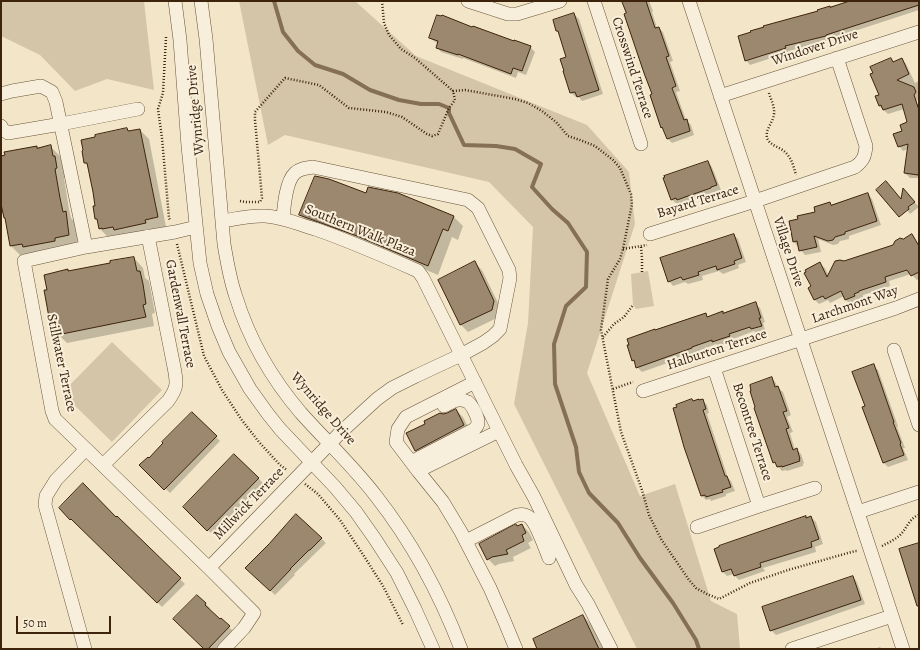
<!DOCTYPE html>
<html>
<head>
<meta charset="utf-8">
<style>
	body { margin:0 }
	#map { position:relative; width:920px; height:650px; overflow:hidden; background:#f3e6c8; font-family:Alegreya,serif }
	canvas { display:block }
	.frame { position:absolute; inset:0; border:2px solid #3d230c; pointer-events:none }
	.scale { position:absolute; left:16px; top:616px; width:95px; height:18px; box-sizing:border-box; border:2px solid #3d230c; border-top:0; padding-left:5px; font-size:12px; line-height:14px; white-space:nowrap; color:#3d230c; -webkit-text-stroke:3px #f7efdb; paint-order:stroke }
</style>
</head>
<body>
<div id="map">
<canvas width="920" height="650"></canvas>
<div class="frame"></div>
<div class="scale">50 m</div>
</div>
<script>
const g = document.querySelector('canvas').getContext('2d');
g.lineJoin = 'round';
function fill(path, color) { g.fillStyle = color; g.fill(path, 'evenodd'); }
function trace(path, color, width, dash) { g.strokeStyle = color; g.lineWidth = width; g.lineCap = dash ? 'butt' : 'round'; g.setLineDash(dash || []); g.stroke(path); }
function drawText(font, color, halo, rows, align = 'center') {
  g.font = font + ' Alegreya,serif'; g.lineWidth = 4; g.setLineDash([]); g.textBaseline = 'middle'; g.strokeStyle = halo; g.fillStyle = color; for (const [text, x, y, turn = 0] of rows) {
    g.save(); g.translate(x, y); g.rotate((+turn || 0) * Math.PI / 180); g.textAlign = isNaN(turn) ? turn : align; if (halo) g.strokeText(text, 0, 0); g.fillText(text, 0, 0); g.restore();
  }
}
const green = new Path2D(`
	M1,1H144L154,90L107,79L75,91L40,55L1,36Z
	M239,1H355L416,56L587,125L629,172L635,224L587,373L640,496L675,484L711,601L737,614L740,649H637L514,404L528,323L533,227L489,182L285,135L268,145Z
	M648,271L654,306L636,309L633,305L631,274Z
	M112,342L162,390L112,442L62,393Z`);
const shadow = new Path2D(`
	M624,1H649L653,11L652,12L657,28H659L663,32L673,61L670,62L680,91L676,92L686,120L691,125L694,135L672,143L668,139L627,14Z
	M853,1H919V10L830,39V40L789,51L790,52L750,65L746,60L830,8Z
	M574,14L579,19L603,94L582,101L578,96L576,97L571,93L567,58L559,33L557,31Z
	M473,28L530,47L535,52L526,75L518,72L516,78L463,58V59L441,52L437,47L438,43L435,42L430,38Z
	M891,59L894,62L902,59L906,64L915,83L919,81V97L916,103L919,105V178H910L905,173L908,149L903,151L899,146L903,132L909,123L904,109L888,114L879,106L880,96Z
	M127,129L130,132L140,130L149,139L166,227L109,238L99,228L98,220L96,219V207L88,166L85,163Z
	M36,147L38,149L51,147L60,156L62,164L64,166L66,178H64L69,209L71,218L75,222L78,244L20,255L11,246L1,198V157Z
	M708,162L712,167L721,190L715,192V193L682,204L681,203L677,204L672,200L665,178Z
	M366,194H398L454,217L463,226L458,240L452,237L438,275L367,245L310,224L301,215Z
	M868,194L872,199L881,225L849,236V239L840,241L838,244L833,245L818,239L821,252L805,255L794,242L817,213L829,203L832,206Z
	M907,194L919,207L910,214L906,209Z
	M734,235L738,239L746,262L738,265L739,268L723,274L719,271L702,276L703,280L688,284L685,282L673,286L669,281Z
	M919,257V279L917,280L911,274L889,281L890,286L863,295V297L858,299V301L850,304L845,299L844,296L830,303L828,300L819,304L815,300L809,288L812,287L820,264L825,268L829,276L844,262Z
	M134,258L143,268L145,278L149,281L155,313L152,314L154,326L67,343L58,334L56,327L51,322L48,290L67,270L69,272L112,264Z
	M475,263L482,270L501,309L499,317L468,332L461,325L439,280Z
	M755,304L760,308L765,322L763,323L765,330L756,333L754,331L733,339L734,341L718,346L716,344L696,352V353L642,372L637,367L636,363L633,360L655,331L706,315L708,317L722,312L724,314Z
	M873,366L878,370L898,426L897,427L905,448H903L908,460L888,467L883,462L866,407Z
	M771,378L776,383L777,387L783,392L791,415L787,417L793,432L790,433L795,450L796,449L801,454L804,463L803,464V466L787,471L786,470L782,471L774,462Z
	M700,401H702L707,405L709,413L707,414L728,478L731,481L735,491L726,494V496L711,501L710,499L706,500L702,496L693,402Z
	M456,410L463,417L471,433L422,458L415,451L443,415Z
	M192,413L220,441L170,493L141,465L149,459Z
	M234,455L263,483L212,534L184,507Z
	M297,515L326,543L294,574L295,575L275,595L247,568Z
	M805,517L807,519L811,517L816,522L823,544L815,547L816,552L763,568L765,571L739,580L735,576L734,574L727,576L723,572Z
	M117,518L185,584L162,607L77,522L116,519Z
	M522,525L529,532L533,540L528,543L531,548L513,557L514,561L499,564L495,566L488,559L518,527Z
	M853,577L857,582L865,604L776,635L771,630Z
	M197,596L210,608L209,610L220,621L221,619L234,632L217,649H205Z
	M583,616L592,625L603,649H538Z
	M880,647L882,649H874Z`);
const stream = new Path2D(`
	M274,1L283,32L298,51L315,65L343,74L370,90L399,100L421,104H439L449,108V113L464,145L496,146L515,149L541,164L532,187L552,209L568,223L587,252L586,287L566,306L554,344L555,384L576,447L579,472L589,493L618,523L640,558L673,603L696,640L699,649`);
const building = new Path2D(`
	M622,1H646L655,28L659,27L669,56L666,57L676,86L672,88L684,120L687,119L690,131L667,139L662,127L661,128L650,95L652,94L644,73L624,14L626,13Z
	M850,1H919V5L826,35V36L785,46L786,48L745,61L738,36L751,32L750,31L764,27L763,26L818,11L817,10L830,6V7Z
	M574,13L599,90L577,97L575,92L570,93L563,71H564L560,59L566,57L558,31H556L553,20Z
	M437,15L441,16L442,15L472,27L473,26L514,41V40L531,46L522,71L513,68L511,74L458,54V55L436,48L438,41L429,38Z
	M891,58L893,62L902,58L909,74L897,80L914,87L916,92L914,95L919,110V174H918V175L904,173L908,144L898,147L893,134L902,131L900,125L907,122L902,104L883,110L881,105L879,106L875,96L879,95L870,74L873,73L870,67Z
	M127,128L128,131L140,129L158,217L145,220L146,223L114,230L113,227L102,229V228L99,229L97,219H95L93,206H95L93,192L87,163H84L82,151L83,150L81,140L95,137V135Z
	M51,145L53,156H55L57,168L55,169L60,198L63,212L66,211L69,235L55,238V241L23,247L22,244L10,246L5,218H4L1,204V156L5,155L4,152L37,146V148Z
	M708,161L717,185L711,187V188L688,196L677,200L676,198L671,200L663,178L665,177L664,176Z
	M315,176L329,179L366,193L368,187L398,193L454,216L448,231L443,229L428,266L357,236L299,215Z
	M886,181L901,199L903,188L915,202L908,207L909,209L899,217L876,190Z
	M868,193L877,221L845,232V234L835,237L833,240L828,241L814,236L817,247L799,251L797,241L793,242L789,221L798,219L797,216L815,212L814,207L830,202L831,205Z
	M734,234L742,258L734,261L735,264L717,270L716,266L698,272L699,275L683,280L681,277L668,282L660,258Z
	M912,234L919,246V272L911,276L907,270L885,277L886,282L859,291V292L854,294L855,296L845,300L841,291L825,299L823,296L814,300L808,288L811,286L804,273L806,272L805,270L820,262L827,277L835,261L840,260L844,261L893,245L895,241L900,238L903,239Z
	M134,257L137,271H140L143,284L146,304L143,305L146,317L57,335L54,322L50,323L44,290H47L44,275L68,269V271L110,263V261Z
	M475,261L494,301L492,310L460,325L438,280Z
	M756,302L761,318H759L762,326L751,329L750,327L729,334L730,336L712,342V340L692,347V348L636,368L634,360L632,361L627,345H629L627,339L655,329V330L706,313L707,317L723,311V313Z
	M874,364L894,422H893L901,443L900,444L904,455L883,463L862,407L865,406L852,372Z
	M772,377L775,387L778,386L787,411L783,412L789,428L786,429L793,450L797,448L800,459H799L800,461L782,467V466L777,467L775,462L773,463L754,408L755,407L750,391H751L750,385Z
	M692,399L693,401L699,399V400L703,399L706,409L703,410L725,476H727L731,487L722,490L723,492L706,497L705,495L701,496L684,447L673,408L677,407L676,405Z
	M456,409L464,425L415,451L406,433L425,424L424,421L440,413L443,414L447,413Z
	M192,412L217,436L164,490L139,465L148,457L149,458L163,443L162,442Z
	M234,454L259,478L207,531L183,507Z
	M83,483L116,517L117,516L181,578L157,603L71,519L70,520L59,508Z
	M296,514L322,538L310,550H309L290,569H291L270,591L245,568L269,544Z
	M806,516V518L811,516L819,539L811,542L812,547L760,563L761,567L734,576L731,569L722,572L714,549L719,547V546Z
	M516,524L517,526L522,524L526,533L522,535L524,541L506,550L508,554L492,557L487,560L479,544Z
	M919,543V606H917L899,549Z
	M853,576L861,600L770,631L762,607Z
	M197,595L206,603L205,605L220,619L221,618L230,626L208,649H204L173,619Z
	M583,615L599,649H537L533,639Z`);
const path = new Path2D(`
	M382,1L384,23L389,35L401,49L415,58L453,91
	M166,37L163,93L158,109L162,138L169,218L170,220
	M769,93C771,100 775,107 774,114C773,123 765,129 767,138C770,146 781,147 786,153C792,159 794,168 796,175
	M240,201L246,202H260L262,198L255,120V112L285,78L319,85L349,108L386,112L402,117L427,134L432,136L438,134L449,108L455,100L453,91L465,90L515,99L528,103L542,111L556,122L568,136L580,140L595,146L613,160L620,168L631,194L632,204L623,249L620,259L608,279L601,330L621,432L642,490L649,515L661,539L689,580L696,588L707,594L719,599L750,583L788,570L855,551H858
	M177,244L204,356L222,390L241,419L259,442L280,465L287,470
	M641,247L642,258V272
	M623,249L647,245
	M603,337L614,324L624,317L633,305
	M613,389L633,382
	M305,484L318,494L340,520L362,553L383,586L403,625
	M882,546C888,543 894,540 899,536C907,529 909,518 919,515`);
const minor = new Path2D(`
	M175,1L180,40L188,146L200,263L207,294L218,326L229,352L250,389L268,414L280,429L335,487L356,512L375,539L397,573L415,609L433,649
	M201,1L206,39L224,244C227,262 230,280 236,297C249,339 272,379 301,413C326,441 353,466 376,496C412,542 440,594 461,649
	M468,1L508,14H517L560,1
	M594,1L641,144
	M689,1L903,649
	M1,94L12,91L41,86L52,92L56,102L86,247
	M720,96L919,32
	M1,126L2,129L8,133L61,124L138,109
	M222,221C236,219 250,215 265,216C283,217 298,224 315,229C350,241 384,256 418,271L423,278L516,465L534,497L576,585L588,604L611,649
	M196,227L175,232L86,247L24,261L52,411L55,419L209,568L254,613L244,628L224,649
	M650,234L755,201L855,167C863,161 865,157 866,146L837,58
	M894,350L919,425
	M714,368L759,506
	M475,382L406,417L398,429L396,442L418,471L499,431
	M643,391L896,308L919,299
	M411,462L473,430C476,428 478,426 478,422C478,417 472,405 468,402C468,402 463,400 462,400C456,399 450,403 444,406
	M103,465L168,401C178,387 177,383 174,367L148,236
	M418,471L443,502L461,532L490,588L504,620L516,649
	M858,512L919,492
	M697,527L759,506L815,488
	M466,541L517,515C521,514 525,514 529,517C536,522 545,548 549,558
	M209,568L341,432L377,399L392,388L416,376L461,355L483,343L493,336L500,329L510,278L509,270L478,208L468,200L313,167C307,168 300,168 295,173C286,181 284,206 283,218
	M85,649L45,505L46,496L56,480L86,449
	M792,649L892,616`);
const streetNames = [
	["Windover Drive",815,48,-18],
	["Crosswind Terrace",632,68,72],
	["Wynridge Drive",196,110,-95],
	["Bayard Terrace",698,202,-17],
	["Southern Walk Plaza",360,231,22],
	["Village Drive",788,252,72],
	["Larchmont Way",855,305,-19],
	["Gardenwall Terrace",180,314,79],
	["Halburton Terrace",717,350,-18],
	["Stillwater Terrace",61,363,78],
	["Wynridge Drive",323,409,49],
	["Becontree Terrace",752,432,72],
	["Millwick Terrace",249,504,-46]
];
fill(green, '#d4c5a8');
fill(shadow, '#0003');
trace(stream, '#857056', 4);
fill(building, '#9c886e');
trace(building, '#3d230c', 1);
trace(minor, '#6a543b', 14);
trace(path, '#3d230c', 2.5, [1, 2]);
trace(minor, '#f7efdb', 13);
drawText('14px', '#3d230c', '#f7efdb', streetNames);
</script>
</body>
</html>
